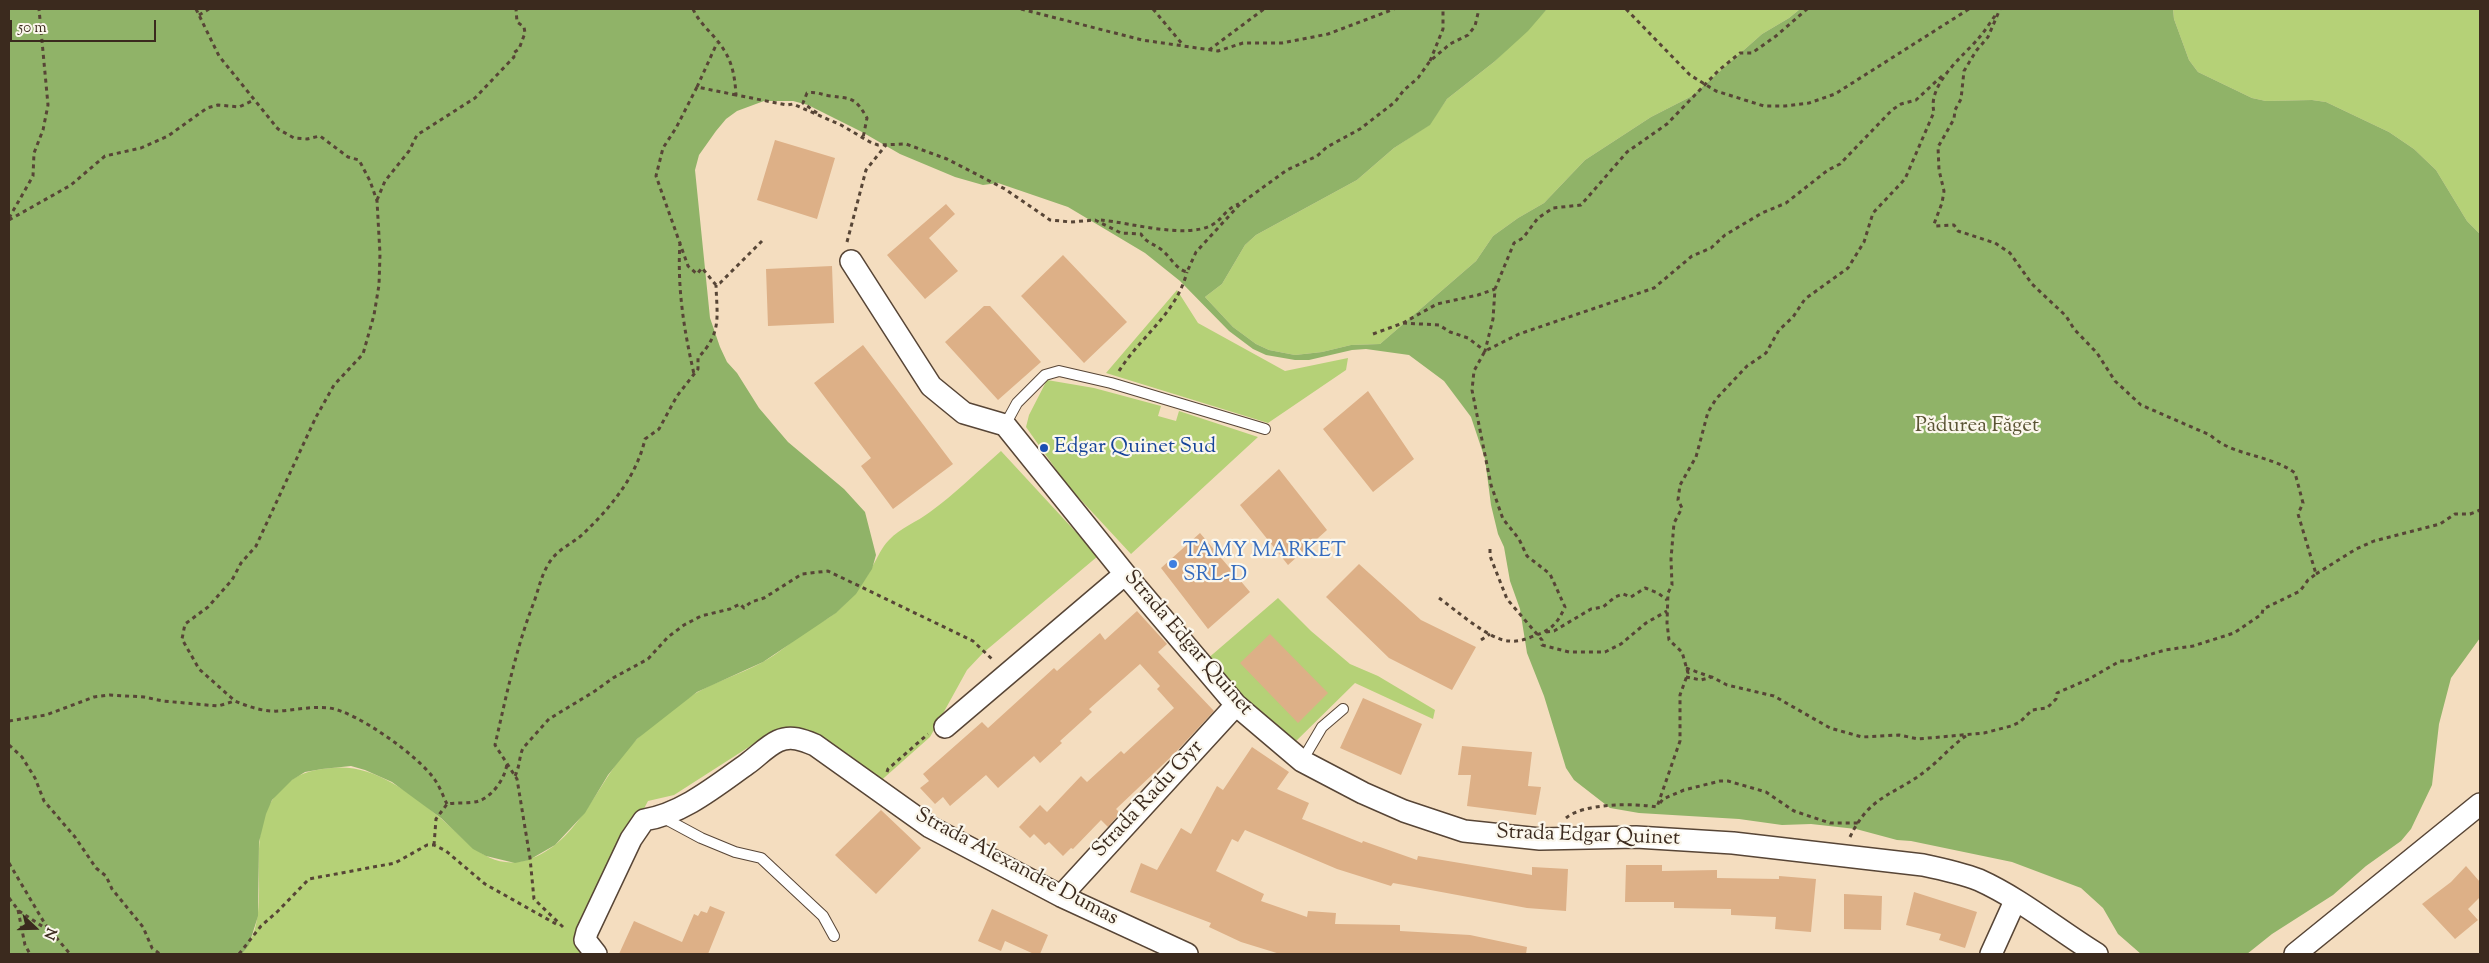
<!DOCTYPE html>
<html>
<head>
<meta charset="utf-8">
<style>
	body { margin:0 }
	#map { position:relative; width:2489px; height:963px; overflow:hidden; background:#f4ddbf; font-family:"Sorts Mill Goudy",serif }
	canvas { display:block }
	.frame { position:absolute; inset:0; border:10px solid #3b2a1e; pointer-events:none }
	.north { position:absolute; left:10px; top:903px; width:50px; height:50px; -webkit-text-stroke:4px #fbf7ec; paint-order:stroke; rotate:111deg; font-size:14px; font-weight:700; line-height:20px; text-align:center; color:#3b2a1e }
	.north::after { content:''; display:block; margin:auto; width:18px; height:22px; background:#3b2a1e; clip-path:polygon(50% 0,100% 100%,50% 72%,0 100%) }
	.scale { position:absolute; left:10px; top:20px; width:146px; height:22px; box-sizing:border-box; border:2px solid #3b2a1e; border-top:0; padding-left:6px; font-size:15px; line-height:18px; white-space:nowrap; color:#3b2a1e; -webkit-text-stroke:4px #fbf7ec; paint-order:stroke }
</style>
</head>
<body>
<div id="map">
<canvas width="2489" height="963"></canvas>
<div class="frame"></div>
<div class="north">N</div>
<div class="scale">50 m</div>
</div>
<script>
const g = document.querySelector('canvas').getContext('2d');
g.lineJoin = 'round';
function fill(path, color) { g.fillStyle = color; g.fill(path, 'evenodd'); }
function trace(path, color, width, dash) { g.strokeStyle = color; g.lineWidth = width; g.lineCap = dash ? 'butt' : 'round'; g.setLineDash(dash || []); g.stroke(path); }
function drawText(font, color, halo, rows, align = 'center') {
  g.font = font + ' "Sorts Mill Goudy",serif'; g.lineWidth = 4.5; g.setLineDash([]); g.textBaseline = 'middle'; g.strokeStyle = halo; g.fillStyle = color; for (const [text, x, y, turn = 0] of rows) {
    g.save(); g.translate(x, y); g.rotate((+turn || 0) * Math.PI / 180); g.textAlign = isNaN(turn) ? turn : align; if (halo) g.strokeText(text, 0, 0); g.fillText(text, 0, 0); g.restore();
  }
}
const green = new Path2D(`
	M1547,9H1800L1789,18L1762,34L1692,96L1651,117L1585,160L1544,203L1518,218L1493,236L1476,261L1380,344L1351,345L1322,352L1295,355L1269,350L1256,344L1233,327L1205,297L1222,284L1245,245L1256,235L1357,180L1394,148L1429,125L1447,99L1494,62Z
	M2173,9H2480V234L2467,221L2436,170L2414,149L2389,132L2326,102L2312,100L2266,101L2252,98L2198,72L2189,60L2174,19Z
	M1177,290L1198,323L1285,371L1348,358L1346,370L1268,423L1106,373Z
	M1047,380L1094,388L1161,406L1158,416L1176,421L1179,411L1258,437L1131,554L1067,485L1026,427L1029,415Z
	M1001,451L1098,556L983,653L967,670L930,737L876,785L796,733L766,736L674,795L648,801L579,931L574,944L581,954H242C282,906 231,826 290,781C302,772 317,769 332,768C373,764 407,791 438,816C464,837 487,872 527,860C580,844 599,777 636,740C653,723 675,706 696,693C717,681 740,674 761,663C779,654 794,639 811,628C818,623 827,620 834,614C845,606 867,579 872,567C878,557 881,548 889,540C900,528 917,522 930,512C955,494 978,471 1001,451Z
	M1278,598L1311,631L1350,664L1378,676L1435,710L1433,719L1355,683L1291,746L1206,660Z`);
const forest = new Path2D(`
	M9,9H1547L1528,31L1494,62L1447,99L1430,125L1394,148L1357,180L1256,235L1245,245L1222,284L1205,297L1233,327L1256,344L1269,350L1295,355L1322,352L1351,345L1380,344L1476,261L1493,236L1518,218L1544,203L1585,160L1651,117L1692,96L1762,34L1789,18L1800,9H2173L2174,19L2189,60L2198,72L2252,98L2266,101L2312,100L2326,102L2389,132L2414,149L2436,170L2467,221L2480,234V638L2451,678L2439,724L2432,785L2411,829L2401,841L2366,866L2333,895L2272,934L2247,954H2141L2118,934L2103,908L2081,888L2012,862L1911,841L1897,840L1856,829L1811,824L1782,825L1739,819L1639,813L1610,808L1574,780L1566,768L1544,696L1527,653L1520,609L1510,581L1504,547L1498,534L1491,505L1485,459L1471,417L1444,381L1409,355L1366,349L1352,350L1309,360H1295L1266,355L1253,349L1229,331L1180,281L1145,253L1068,207L998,183L983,185L955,177L900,154L862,132L808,105L793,101H764L737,111L726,119L716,131L699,155L695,170L710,318L720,347L727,362L737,373L759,408L788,442L844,489L865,512L876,555L872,569L856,594L836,613L763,662L697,692L637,739L608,775L585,813L555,845L529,860L515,863L486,856L473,849L441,818L392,782L365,770L351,766L322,769L305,772L292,780L272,800L266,814L259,842L258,916L249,945L242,954H9Z`);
const building = new Path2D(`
	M775,140L835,158L817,219L757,200Z
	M946,204L955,214L929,238L958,271L925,299L887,255Z
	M1063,255L1127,322L1084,363L1021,296Z
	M832,266L834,323L768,326L766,269Z
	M984,306H990L1041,362L998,400L945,342Z
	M863,345L953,464L893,509L861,466L871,458L814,383Z
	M1368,391L1414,459L1373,492L1323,429Z
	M1279,469L1327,530L1288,565L1240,505Z
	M1200,533L1250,592L1208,629L1161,568Z
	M1359,564L1421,620L1476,647L1452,690L1389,658L1326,597Z
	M1137,611L1167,644L1158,652L1214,711L1174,754L1116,809L1120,813L1108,827L1101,820L1073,849L1071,848L1063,856L1049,842L1045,845L1034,834L1030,838L1019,827L1040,805L1047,812L1081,776L1087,782L1121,751L1124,754L1174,708L1157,689L1160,686L1140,664L1089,709L1092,712L1060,741L1062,743L1040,763L1034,756L998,788L986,775L950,806L943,797L935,804L920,788L929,781L923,774L982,722L988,728L1054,668L1057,671L1100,633L1105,640Z
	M1270,634L1328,693L1298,723L1240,663Z
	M1363,698L1422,724L1401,775L1340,748Z
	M1462,746L1532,752L1528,786L1541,787L1536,815L1467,806L1471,775H1458Z
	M1252,747L1289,772L1277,789L1309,803L1302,819L1362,843L1363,841L1417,860L1418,856L1532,875V867L1568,869L1566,911L1527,908L1393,883L1391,886L1337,869L1245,830L1238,842L1232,839L1216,871L1264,894L1261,901L1307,917L1308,911L1336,913L1335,924L1400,925V931L1470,935L1527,947L1526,954H1280L1241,942L1209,927L1211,923L1130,892L1141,863L1157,870L1181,828L1191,834L1217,786L1223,790Z
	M881,810L921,848L876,894L835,855Z
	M1626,865H1662V871L1717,870V878L1779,879V876L1816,879L1811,932L1775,929L1776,917L1731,915V909L1674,908V902H1625Z
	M2466,866L2480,882V897L2468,909L2478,920L2455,939L2422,904L2451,882Z
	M1914,892L1977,912L1965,948L1939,940L1941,934L1906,925Z
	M1844,894L1882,896L1881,930L1844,929Z
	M710,906L725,912L708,954H710H619L634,921L682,942L694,914L698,916L701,911L707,913Z
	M992,909L1048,935L1040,954H1034L1005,941L1001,951L978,941Z`);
const path = new Path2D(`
	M196,9L219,56L278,129L294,138L307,139L320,136L348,157L359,160L370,181L377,201L380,254L379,285L374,315L363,354L334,385L316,417L256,546L241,563L232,580L208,607L185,624L182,639L199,669L235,701
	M693,9C700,25 715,35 724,50C733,64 735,79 736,95L787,105L793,104L841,125L870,142L878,145L906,144L947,159L1005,189L1050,220L1071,222L1095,220L1121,233L1141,234C1146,243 1155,244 1163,251C1171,258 1176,269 1187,272L1196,252L1240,204L1287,170L1317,156L1327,147L1360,129L1395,102L1404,90L1418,78L1430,61L1450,44L1468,35L1475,26L1479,9
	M1021,9L1142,40L1218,51L1243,43H1282L1328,34L1394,9
	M1153,9L1183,45
	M1626,9L1690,75L1716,91L1764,106H1785L1809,103L1835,94L1969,9
	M199,15L209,9
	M1209,50L1264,9
	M1430,61L1443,29V9
	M697,87L717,43
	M736,95L697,87L676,128L663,148L656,176L688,266L697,274L702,268L716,285L720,283L762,241
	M817,113L803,103L807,93C816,91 822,95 831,96C852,99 855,97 867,118L863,138
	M377,200L385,181L409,151L417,135L475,98L514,57L513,53L519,49L525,33L524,27L517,22L516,9
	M9,218L33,176L34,153L43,130L48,105L39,9
	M9,220L71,185L105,156L141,148L168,136L207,108L218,105L239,107L254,100
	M1101,220C1131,223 1186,239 1212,225C1223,219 1226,208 1239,204
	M680,242C677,288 684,330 694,374
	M847,242L866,170L886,145
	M1403,323L1439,325L1450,332L1468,338L1485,351L1493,319L1495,289L1514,243L1523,238L1538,218L1553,208L1581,205L1627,152L1667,124L1719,70L1740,53H1752L1776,36L1807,9
	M1373,334L1403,323L1437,304L1478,295L1495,289
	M1119,371C1141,336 1176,314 1187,272
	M1490,549V556L1507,599L1542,640V645L1569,652H1605L1621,644L1646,623L1667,611
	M2316,574L2356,549L2374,541L2440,524L2455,514H2470L2480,510
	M1439,598C1456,610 1489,640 1509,641C1519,642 1527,639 1536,635C1552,630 1558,622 1565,607L1550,574L1527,556L1519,539L1503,519L1491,485L1472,390L1474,371L1485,351L1519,334L1654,288L1692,256L1711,248L1725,235L1762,213L1786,203L1828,170L1840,164L1892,110L1901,104L1916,100L1943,75
	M1546,632L1554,631L1591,609L1603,607L1615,597L1623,594L1631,597L1645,588L1658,593L1667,600
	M1481,640L1490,634
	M1686,668L1711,677
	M1686,677L1701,680L1712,677L1727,685L1774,696L1830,728L1862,737L1899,735L1918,739L1984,733L2011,726L2020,722L2032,710L2047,708L2056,699L2057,693L2089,679L2120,661H2128L2165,650L2193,646L2234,633L2262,614L2263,609L2300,591L2308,580L2316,574L2298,514L2303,503L2295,473C2270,454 2234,457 2210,435L2141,405L2115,381L2097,353L2074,329L2066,316L2032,284L2010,253L1995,243L1958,231L1954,225L1936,226L1934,224L1942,203L1944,191L1939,170L1938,147L1954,119L1955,110L1961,99L1964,71L1976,51L1988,37L2000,9
	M9,721L46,715L94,697L110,695L144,697L163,701L218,706L235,701C249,707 264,712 279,711C296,710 312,706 329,708C356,711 420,757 435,780C440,787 443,796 447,804
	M9,745L22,757L35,778L44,801L75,837L96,868L106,876L112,889L143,927L152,948L160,954
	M887,772L888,769L928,734
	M515,776C520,766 519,757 523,748L549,719L595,691L613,678L648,659L668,637L684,625L701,616L730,609L740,604L744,608L751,602L764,598L802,574L828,571L973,641L994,661
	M1660,803L1663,799L1684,790L1720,781H1728L1766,792L1794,811L1830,823H1858
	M1566,818C1584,803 1634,803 1657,807L1680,741V695L1688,673L1682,652L1669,640L1667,623L1668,593L1672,585L1671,559L1674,523L1682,508L1678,500L1680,485L1696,457L1708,412L1716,399L1747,366L1766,353L1779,330L1793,317L1805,299L1848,268L1864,242L1873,213L1905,179L1934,112C1927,85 1963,56 1978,39C1985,31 1991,21 1997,13
	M1850,837C1871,793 1895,796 1928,769C1941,759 1951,746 1966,736
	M434,845L436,819L447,804C457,802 470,804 479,801C493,796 506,777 507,763
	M9,863L45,924L70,954
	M9,898L19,911L48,930
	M18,910L25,945L30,954
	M563,927L534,899L530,858L517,779L495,745C506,697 516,648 534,602C539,588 541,576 549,563C559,547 574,544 586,531C612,506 637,475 645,439L659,429L677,396L698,369V358C722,332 717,318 716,285
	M239,954L261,926L278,911L309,879L395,863L427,845H434L446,851L485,884L556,924`);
const service = new Path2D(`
	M1005,425L1017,403L1045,375L1059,371L1111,383L1265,429
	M1302,761L1322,727L1343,709
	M662,817L701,838L735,852L761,858L823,916L834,936`);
const minor = new Path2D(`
	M851,261L931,386L964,413L1005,425L1125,574L1236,705L1302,761L1363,793L1404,811L1464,831L1540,839L1636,837L1733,843L1923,865C1942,869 1961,873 1979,880C2021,899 2058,930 2097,954
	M945,727L1125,574
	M1061,896L1236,705
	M596,954L585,940L587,932L631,839L644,820C682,814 716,786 747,764C757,757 767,746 778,741C791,735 803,740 815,745L930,827L1061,896L1187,954
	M1991,954L2015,901
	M2295,954L2480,804`);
const markers = [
	[1044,448,5,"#1a4fb4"],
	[1173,564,5,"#3f7fe0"]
];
const parkNames = [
	["Pădurea Făget",1977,427]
];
const transitNames = [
	["Edgar Quinet Sud",1054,448]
];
const shopNames = [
	["TAMY MARKET",1183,552],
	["SRL-D",1183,576]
];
const streetNames = [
	["Strada Edgar Quinet",1187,644,49],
	["Strada Radu Gyr",1149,800,-47],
	["Strada Edgar Quinet",1588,837,2],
	["Strada Alexandre Dumas",1016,868,28]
];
fill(green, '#b5d177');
fill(forest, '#90b368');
fill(building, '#ddb087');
trace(service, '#574536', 12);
trace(minor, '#574536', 24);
trace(path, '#574536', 3, [4, 4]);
trace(service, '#fff', 10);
trace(minor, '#fff', 21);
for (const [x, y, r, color] of markers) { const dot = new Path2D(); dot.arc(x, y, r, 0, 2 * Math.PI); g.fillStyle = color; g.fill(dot); trace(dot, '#fbf7ec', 2); }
drawText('21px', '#5a5434', '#fbf7ec', parkNames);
drawText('21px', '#164399', '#fbf7ec', transitNames, 'left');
drawText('21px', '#366cbe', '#fbf7ec', shopNames, 'left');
drawText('21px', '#3b2a1e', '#fbf7ec', streetNames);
</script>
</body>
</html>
